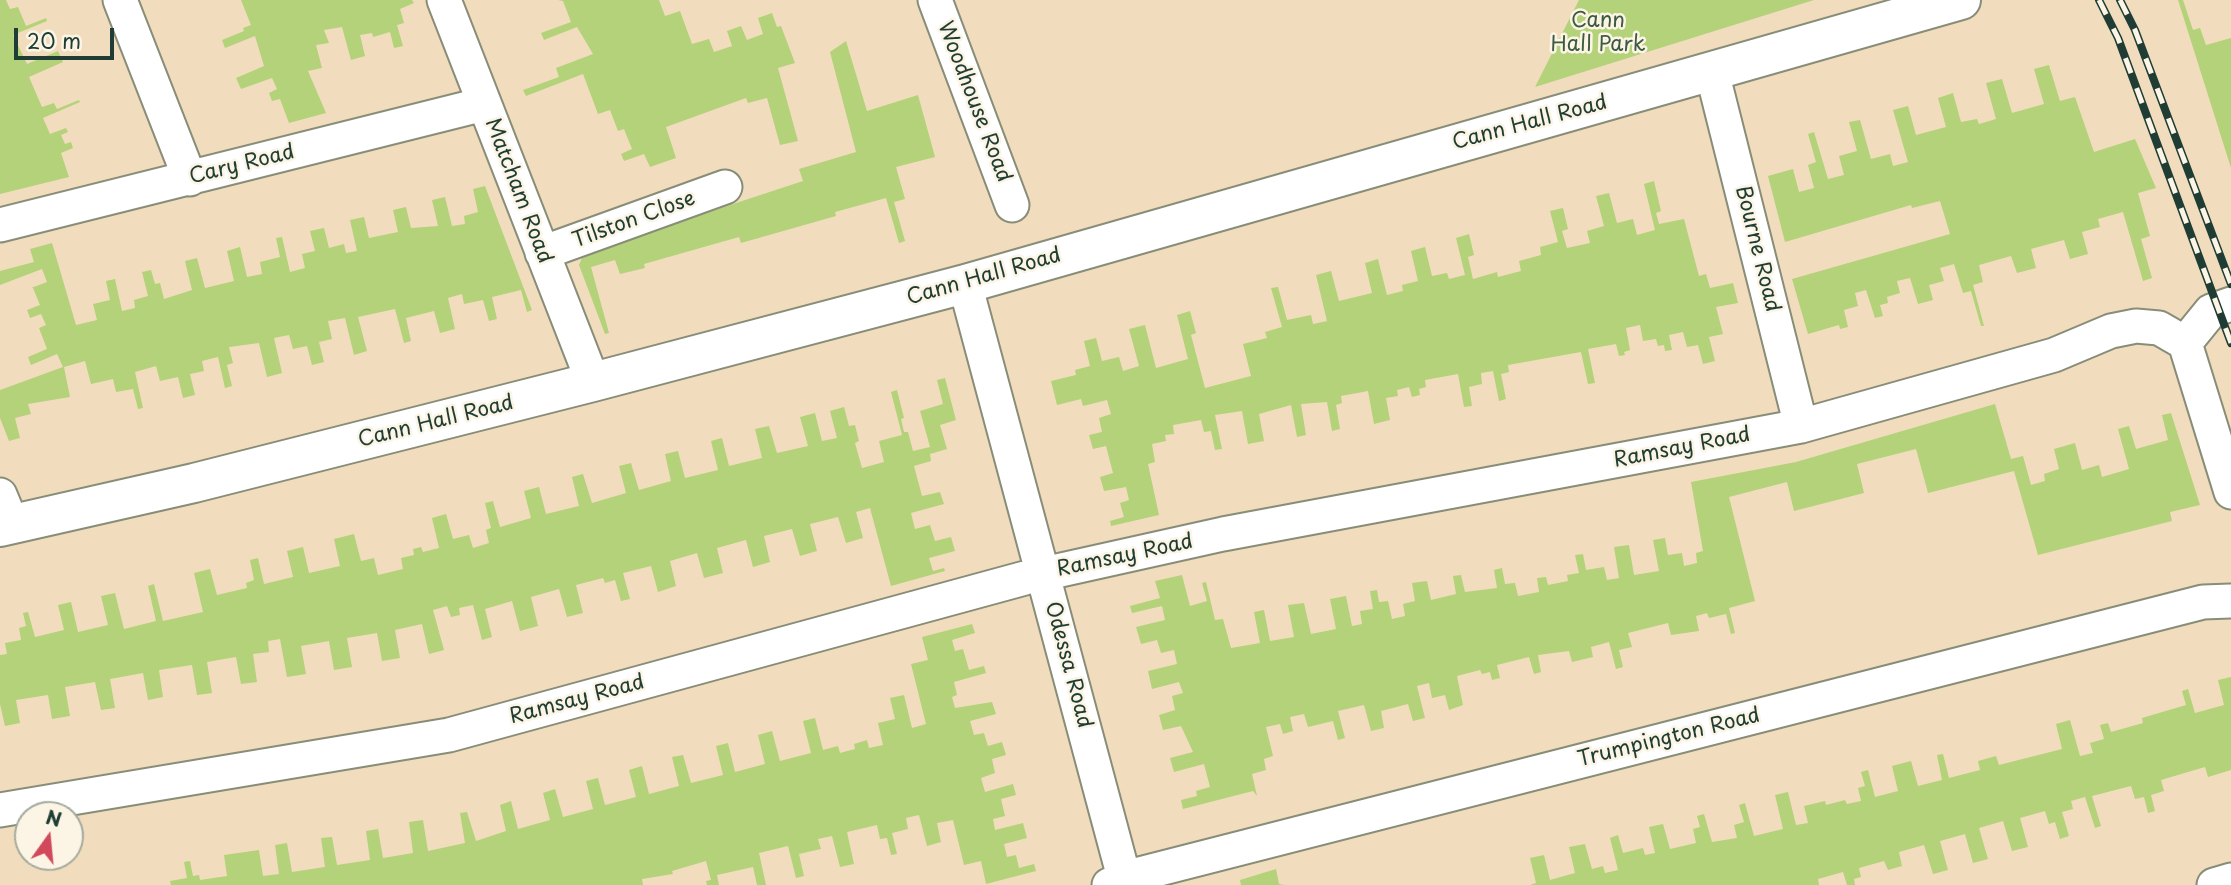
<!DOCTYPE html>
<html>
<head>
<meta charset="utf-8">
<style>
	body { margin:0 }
	#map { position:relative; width:2231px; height:885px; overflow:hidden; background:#f1ddbd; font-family:"Playpen Sans",sans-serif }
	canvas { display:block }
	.north { position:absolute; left:14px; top:801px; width:70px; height:70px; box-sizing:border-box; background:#fcf5e5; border:2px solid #a4ab9e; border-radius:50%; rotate:15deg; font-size:19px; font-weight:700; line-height:28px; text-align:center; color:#1f3d34 }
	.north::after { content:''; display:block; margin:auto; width:24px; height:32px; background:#d1495b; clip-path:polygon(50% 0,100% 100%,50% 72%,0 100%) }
	.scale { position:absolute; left:14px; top:28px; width:100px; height:32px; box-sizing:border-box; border:4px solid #1f3d34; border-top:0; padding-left:9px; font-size:21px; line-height:24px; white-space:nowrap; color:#1f3d34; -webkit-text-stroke:5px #fcf5e5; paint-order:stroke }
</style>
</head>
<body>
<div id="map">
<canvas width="2231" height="885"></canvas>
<div class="north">N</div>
<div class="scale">20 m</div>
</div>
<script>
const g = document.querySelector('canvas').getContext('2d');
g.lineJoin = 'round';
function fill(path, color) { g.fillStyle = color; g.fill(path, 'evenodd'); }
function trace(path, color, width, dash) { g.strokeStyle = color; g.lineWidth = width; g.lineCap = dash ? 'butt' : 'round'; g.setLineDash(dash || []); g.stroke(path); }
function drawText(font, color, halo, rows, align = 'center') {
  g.font = font + ' "Playpen Sans",sans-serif'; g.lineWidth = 5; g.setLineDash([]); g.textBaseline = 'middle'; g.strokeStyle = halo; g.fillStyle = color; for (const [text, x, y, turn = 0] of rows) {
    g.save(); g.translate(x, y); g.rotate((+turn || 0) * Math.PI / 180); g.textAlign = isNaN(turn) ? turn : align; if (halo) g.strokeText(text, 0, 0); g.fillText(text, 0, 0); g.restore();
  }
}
const green = new Path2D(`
	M0,0H6L10,9L18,7L26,26L46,18L47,21L13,35L27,64L58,51L63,62L29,77L42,107L54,103L57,109L79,100L80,102L43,118L50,134L66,128L68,132L61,135L65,144L71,142L73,148L61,153L69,177L0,194Z
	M241,0H412L414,3L400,9L404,23L397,25L403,46L394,48L390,32L373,37L372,33L360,35L365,56L351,60L342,27L324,30L329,43L316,45L322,68L308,71L326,113L289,123L280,99L272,101L269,93L277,89L272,78L241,89L236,78L264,66L255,36L225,48L222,40L244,31L243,28L251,25Z
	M558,0H659L665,16L680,11L692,44L709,39L714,52L732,46L727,31L741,26L747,40L763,34L758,18L772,13L777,27L781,26L795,63L778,68L798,141L780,145L767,98L748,103L746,98L666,127L676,158L650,167L644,154L624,161L621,154L632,149L624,129L618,131L610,110L598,114L583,74L526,96L523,90L559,77L556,68L593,54L577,27L544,40L541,33L571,22L563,1Z
	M1579,0H1814L1535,87Z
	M2178,0H2183L2193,30L2200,28L2206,45L2231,38V168Z
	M846,41L867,111L918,95L935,157L896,167L905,199L894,202L905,241L899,243L886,198L835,212L836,216L741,243L739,237L644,264L645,268L620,274L615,260L591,267L609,333L605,334L579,265L584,253L803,181L799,169L856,152L830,52Z
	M2049,65L2060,101L2075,97L2094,152L2135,139L2156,188L2138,193L2150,236L2141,239L2152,278L2143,281L2123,212L2098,219L2100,227L2082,232L2088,254L2070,259L2064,240L2031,249L2036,268L2017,273L2011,256L1979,265L1983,282L1973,285L1984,326H1981L1971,291L1963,293L1954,264L1940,268L1944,281L1929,285L1933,300L1918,304L1910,278L1897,281L1900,293L1887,297L1888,303L1880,305L1883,316L1875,318L1866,290L1855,293L1858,306L1844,310L1848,327L1840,329L1839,325L1808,334L1792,279L1950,234L1940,201L1912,208L1911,205L1785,242L1768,176L1793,169L1799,192L1814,188L1808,165L1816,162L1808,134L1814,132L1828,179L1844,175L1839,156L1857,151L1849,122L1860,120L1871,159L1890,154L1893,166L1908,162L1893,110L1908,106L1916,135L1946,127L1938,98L1953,93L1961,122L1977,119L1979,124L1996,119L1986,83L2002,79L2012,113L2044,104L2034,69Z
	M1654,181L1661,211L1656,213L1659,224L1684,219L1699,276L1706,274L1710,288L1733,283L1738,303L1716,307L1723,334L1709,337L1715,361L1703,364L1698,345L1687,347L1683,332L1669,335L1672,350L1665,351L1664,345L1658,346L1656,339L1643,341L1640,325L1626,328L1630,350L1624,352L1625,355L1619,356L1616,344L1588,349L1595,383L1588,384L1581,352L1508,365L1509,372L1501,374L1506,399L1499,401L1493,371L1481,373L1482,384L1469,387L1472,406L1464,407L1458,374L1425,380L1426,387L1419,389L1420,395L1412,397L1409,387L1397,390L1398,396L1386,398L1390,420L1374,424L1368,391L1341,396L1342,403L1336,405L1340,429L1332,431L1327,402L1301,404L1306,435L1297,437L1291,405L1259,414L1264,441L1248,444L1242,411L1215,415L1222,449L1215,450L1211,431L1204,432L1201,420L1173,425L1174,434L1165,435L1166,441L1152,444L1155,462L1148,464L1159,515L1111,526L1110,521L1124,517L1120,503L1129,500L1126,487L1104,491L1100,477L1113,473L1106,446L1093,449L1089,435L1102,432L1099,418L1111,414L1107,400L1083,406L1081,399L1057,405L1051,381L1076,375L1075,370L1090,366L1084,341L1096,338L1102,361L1119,357L1123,371L1139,366L1129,329L1145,325L1156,368L1188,359L1177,315L1190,311L1196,333L1191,335L1205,388L1251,376L1243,344L1267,338L1265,332L1282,327L1271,288L1278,287L1287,320L1311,315L1313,324L1327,321L1316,275L1331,271L1339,301L1372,293L1365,263L1378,259L1387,295L1403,291L1402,285L1418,281L1411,251L1425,247L1432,276L1447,273L1449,279L1465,275L1456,238L1469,234L1474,255L1468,257L1473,279L1497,272L1498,277L1521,271L1519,261L1541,255L1540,247L1558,242L1550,211L1563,208L1568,229L1562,231L1567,248L1590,243L1587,231L1604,226L1596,196L1609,193L1617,223L1633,219L1637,235L1655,230L1644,184Z
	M485,186L532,310L527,312L521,290L492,297L497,319L489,321L483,300L464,304L462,294L448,298L455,329L440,333L434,311L406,318L411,341L404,343L395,309L358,317L367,351L354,355L345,318L328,321L332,339L319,342L324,362L312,365L307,346L293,349L289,335L274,338L282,373L267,377L259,343L229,347L233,363L227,365L232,386L225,388L218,357L202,361L204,371L190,374L195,395L183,398L178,377L160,381L156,366L135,372L143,408L138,409L133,389L116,392L113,379L91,384L85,361L64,367L70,397L28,404L31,414L15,418L20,438L9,441L0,418V390L63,367L57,354L31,365L28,357L47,349L39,328L46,325L41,314L30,318L27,310L40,305L33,288H31L47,282L42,269L0,285V271L34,262L30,249L52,243L76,325L97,320L93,304L110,300L106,281L115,279L122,311L135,308L134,300L148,296L142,272L151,270L155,284L160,283L164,299L192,290L185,261L197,258L205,288L234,281L227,251L240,247L247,277L262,274L260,262L280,257L276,238L282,237L290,272L305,268L302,254L315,251L310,231L324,228L329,248L344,244L346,253L357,251L350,220L364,217L369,238L398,232L393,210L406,207L411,228L438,226L432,200L445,197L452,226L465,224L464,216L478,212L473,189Z
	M945,378L956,420L940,425L947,449L930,454L931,461L914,466L922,496L940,492L944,504L911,513L915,529L930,525L935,541L951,537L955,551L929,558L933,571L944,568L945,571L891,586L870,508L856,512L863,538L846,543L838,517L810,524L817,551L800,556L792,529L764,536L770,562L753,567L746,540L717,548L723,573L704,578L697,553L670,561L676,586L658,592L651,566L623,573L630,599L621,601L615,580L605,583L603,578L576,585L583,613L567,617L559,589L531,597L538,626L520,631L512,601L485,609L492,637L482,640L473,605L459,608L460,615L451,617L447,606L433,610L444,650L429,654L422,624L395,630L400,658L382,661L377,633L347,638L352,667L334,670L329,641L301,646L306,674L287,677L280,639L268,641L269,652L253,654L257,682L241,684L236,657L207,662L212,693L197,695L192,665L159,670L163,697L148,700L143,673L110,679L115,708L101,710L95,682L65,687L70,716L52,719L48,695L16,700L20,723L5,726L0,704V655L7,654L5,643L21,640L19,628L26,626L23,613L28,612L35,637L64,630L58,605L71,602L78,632L108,625L101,596L115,593L124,629L156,621L148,586L154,584L163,621L203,612L194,573L210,569L217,595L247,588L246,583L254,580L250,560L258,558L264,584L293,577L287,551L303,547L309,573L340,566L334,539L354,534L361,561L374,558L378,575L403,569L401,558L414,555L413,549L421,547L423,552L439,548L432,518L446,514L453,539L469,535L473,548L489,543L486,530L491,528L485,503L493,501L500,527L531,518L524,491L539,487L546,514L579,506L572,477L583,474L592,503L626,493L619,466L631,463L639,490L671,481L665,454L678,451L685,478L718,470L711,441L722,438L729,466L762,458L755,429L769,426L777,453L808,446L800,417L815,413L822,441L837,438L830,411L844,407L849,426L855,425L859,441L855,443L862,468L884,462L879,441L902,435L891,392L897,390L904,418L901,419L904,432H908L913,451L930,447L920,411L943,404L937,380Z
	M1995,404L2011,459L2023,456L2031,485L2045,481L2044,474L2059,469L2054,449L2075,443L2082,470L2099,465L2102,477L2129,469L2118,429L2129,426L2136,449L2168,440L2162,415L2171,413L2200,505L2170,512L2172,521L2038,555L2014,471L1928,493L1916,449L1857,464L1864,493L1794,511L1787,482L1729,497L1755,601L1729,608L1735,633L1731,634L1726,614L1709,618L1707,613L1696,616L1699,631L1671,635L1668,623L1628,633L1632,647L1619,650L1623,667L1616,669L1609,642L1591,647L1593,657L1572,662L1569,651L1538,655L1541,672L1534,674L1529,657L1497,665L1500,678L1492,680L1490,672L1482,674L1480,670L1457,676L1463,705L1449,710L1445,695L1432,698L1429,683L1417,686L1425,718L1413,721L1408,704L1381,711L1384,728L1371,731L1364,705L1338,711L1345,738L1338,740L1333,721L1308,727L1304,714L1290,717L1293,731L1283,734L1280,724L1266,727L1273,756L1264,759L1266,770L1252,774L1257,796L1253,791L1183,809L1181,800L1197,796L1196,791L1210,787L1204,764L1174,772L1170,758L1193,752L1181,726L1163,730L1159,715L1175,710L1172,696L1183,693L1179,682L1152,689L1148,671L1177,664L1174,650L1161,653L1157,640L1141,644L1136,627L1165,620L1162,606L1132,613L1130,606L1160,598L1155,581L1182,575L1190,606L1207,601L1202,583L1206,582L1215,620L1223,619L1231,648L1260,643L1254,612L1264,610L1270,641L1294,637L1288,605L1304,603L1311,634L1336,629L1330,599L1346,596L1352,626L1362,624L1360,611L1373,609L1370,591L1377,590L1379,602L1388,601L1392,619L1405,616L1403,604L1415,601L1412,583L1427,581L1431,600L1456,594L1453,576L1461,575L1465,592L1497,588L1494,570L1502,568L1505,584L1515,583L1518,596L1539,592L1537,578L1546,577L1548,585L1568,581L1567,575L1579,573L1575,555L1583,554L1586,570L1604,567L1607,580L1619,578L1614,547L1629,545L1634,575L1659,571L1653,540L1665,538L1668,555L1682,553L1684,566L1697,563L1696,553L1703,551L1691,482L1796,462Z
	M972,624L975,633L952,640L955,651L963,649L969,670L984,666L986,673L954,682L957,695L952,697L955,708L992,702L996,714L970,721L974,735L984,733L988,746L1002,742L1006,755L992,759L995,773L981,778L985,792L1013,784L1016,795L1001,799L1005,816L993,819L995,830L1023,823L1027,838L1004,844L1007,857L1016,855L1019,868L1034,864L1036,871L986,884L981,861L964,865L953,820L937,823L941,842L927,846L919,815L906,818L908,829L892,833L897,854L891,855L887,838L880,839L877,825L847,832L854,864L840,867L832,836L818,839L821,849L799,854L804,876L796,878L788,846L759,853L766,885H757L753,867L717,875L719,885H707L706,881L711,880L706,861L672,871L673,874L642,879L643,885H171L170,881L187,878L184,862L190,861L193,876L199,875L200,880L227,876L224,855L259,850L263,876L279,874L275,845L287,843L292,872L325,867L321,838L332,837L337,865L370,860L366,831L378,829L383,858L413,853L409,822L423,820L428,851L465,843L460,813L467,812L476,841L506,831L500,805L511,801L518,829L550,820L543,793L555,789L563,817L593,809L586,781L598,778L605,805L636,797L629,770L642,766L649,794L679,786L672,757L683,755L691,783L723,775L716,746L728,743L735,772L765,764L758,735L772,731L780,761L811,753L803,721L815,718L823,750L838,746L840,753L855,749L854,744L867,740L869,748L883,745L878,723L895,719L890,698L904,695L912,728L926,724L911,664L928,660L922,637Z
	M2231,677V770L2208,777L2205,767L2161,780L2164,791L2151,795L2155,811L2148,813L2144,797L2135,799L2131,786L2092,796L2101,826L2095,828L2085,797L2071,801L2073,809L2062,812L2069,836L2060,839L2055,822L2049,824L2045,811L2020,818L2028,847L2012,851L2003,821L1979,828L1988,859L1973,863L1965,834L1940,841L1948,870L1933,874L1924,845L1899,852L1902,866L1888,870L1884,861L1859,868L1861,877L1854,879L1855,885H1847L1843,872L1818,879L1819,885H1530L1536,883L1530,858L1544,855L1550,880L1575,873L1569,847L1585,844L1592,869L1603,866L1605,873L1618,870L1610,838L1618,835L1623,853L1643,848L1645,855L1655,853L1649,827L1663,824L1670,849L1696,843L1693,829L1700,827L1697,816L1704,814L1712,842L1737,838L1734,825L1744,822L1739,805L1745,803L1754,836L1783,829L1775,795L1788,792L1796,825L1808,823L1804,806L1825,801L1826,805L1845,800L1847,804L1861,801L1858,788L1865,786L1861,772L1868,770L1875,797L1898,791L1892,766L1911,761L1918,786L1942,780L1937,755L1943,754L1949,778L1980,770L1978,761L1996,756L1999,765L2062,749L2056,724L2070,720L2080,756L2093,753L2090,743L2104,739L2100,725L2108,723L2111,732L2143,723L2142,718L2186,705L2182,691L2188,689L2195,713L2224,705L2218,680Z
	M1276,869L1279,884L1284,885H1241L1240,880Z`);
const minor = new Path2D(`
	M120,0L190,179
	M444,0L593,382
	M935,0L1012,205
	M1712,72L1801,426
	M0,225L484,104
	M542,253L725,187
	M965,284L1126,885
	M2185,343L2231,492
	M2185,343L2211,311L2231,304
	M0,495L12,524
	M0,810L449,735L1025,578L1223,534L1801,426L2054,355L2111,331L2136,326L2159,328L2185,343
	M1109,885L1124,878L2203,602L2231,601
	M2214,885L2231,880`);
const tertiary = new Path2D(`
	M0,527L194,483L593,382L965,284L1961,0`);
const rail = new Path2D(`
	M2099,0L2118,38L2231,343
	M2120,0L2135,30L2231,284`);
const parkNames = [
	["Cann",1598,21],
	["Hall Park",1598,45]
];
const streetNames = [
	["Woodhouse Road",974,102,69],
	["Cann Hall Road",1530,123,-15],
	["Cary Road",242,165,-14],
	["Matcham Road",518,191,69],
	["Tilston Close",634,220,-20],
	["Bourne Road",1757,249,76],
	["Cann Hall Road",984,277,-16],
	["Cann Hall Road",436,422,-14],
	["Ramsay Road",1682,448,-11],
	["Ramsay Road",1125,556,-12],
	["Odessa Road",1068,665,75],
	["Ramsay Road",577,700,-15],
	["Trumpington Road",1669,738,-14]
];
fill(green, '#b3d279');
trace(minor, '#888d78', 37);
trace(tertiary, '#888d78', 42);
trace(minor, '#fff', 33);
trace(tertiary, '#fff', 38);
trace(rail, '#1f3d34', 8);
trace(rail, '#fcf5e5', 5, [16]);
drawText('21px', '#3d5b42', '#fcf5e5', parkNames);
drawText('21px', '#1f3d34', '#fcf5e5', streetNames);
</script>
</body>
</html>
